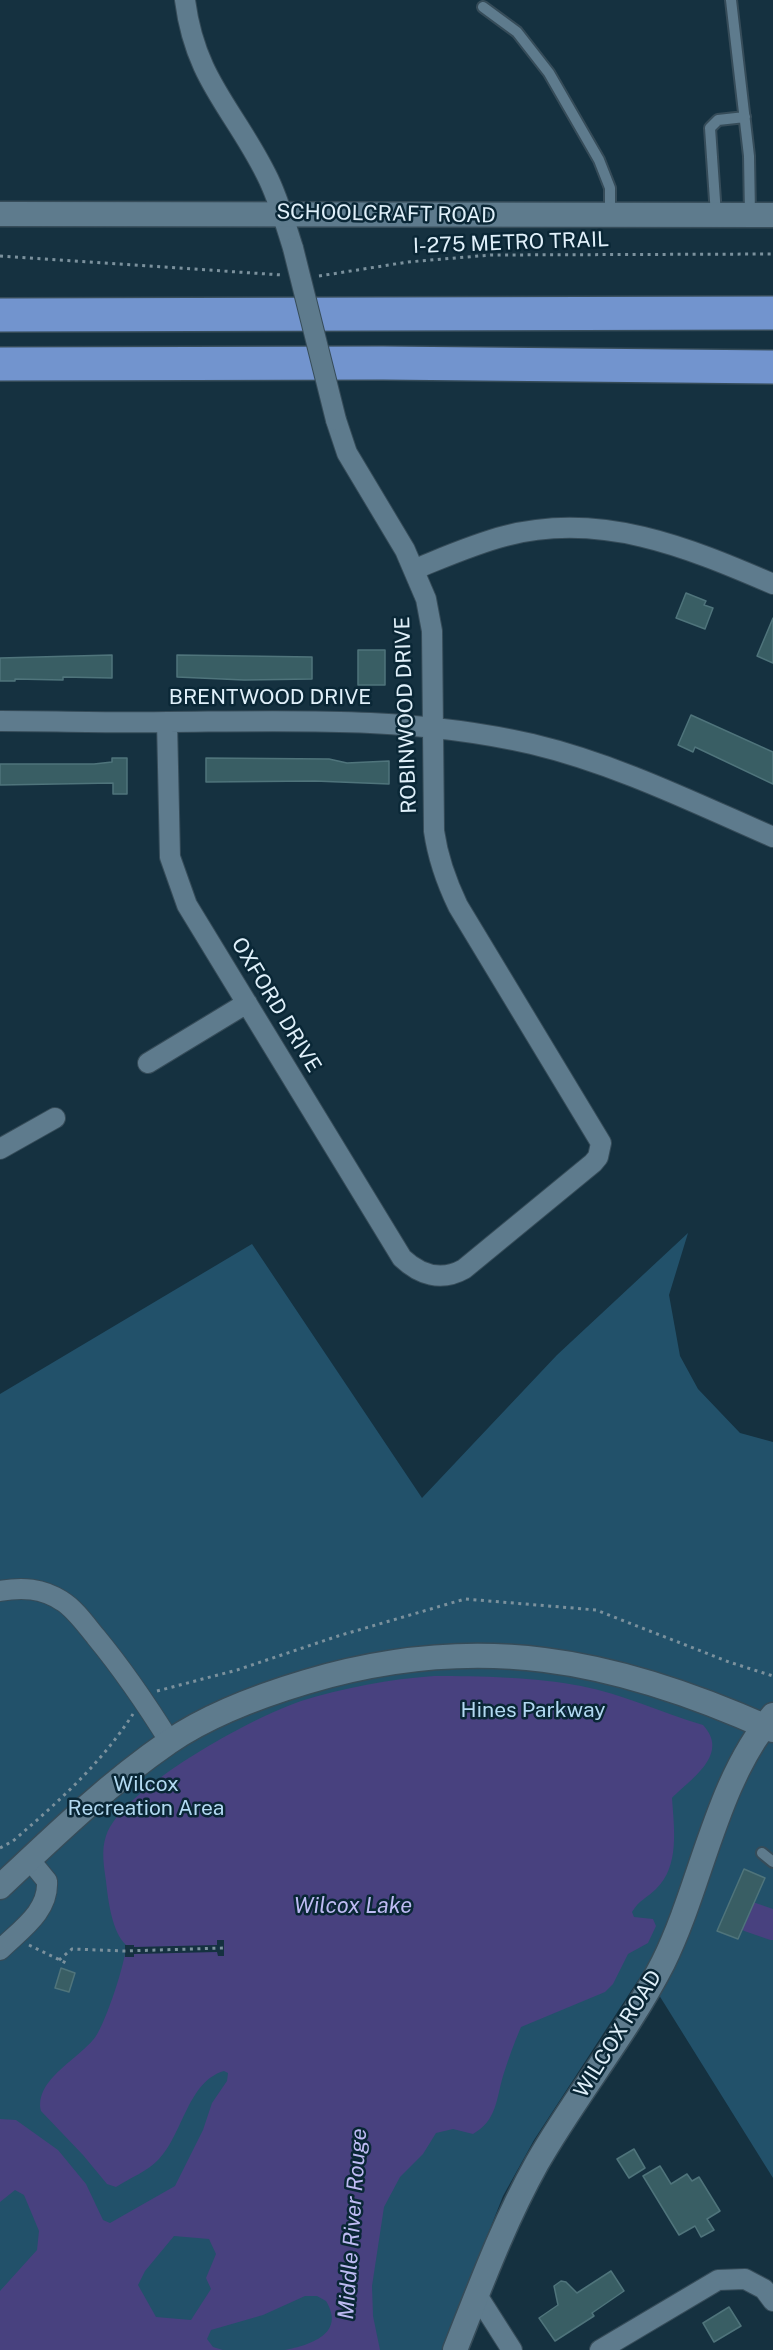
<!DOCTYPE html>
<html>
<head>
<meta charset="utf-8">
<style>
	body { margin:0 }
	canvas { display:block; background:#153140 }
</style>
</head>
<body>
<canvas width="773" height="2350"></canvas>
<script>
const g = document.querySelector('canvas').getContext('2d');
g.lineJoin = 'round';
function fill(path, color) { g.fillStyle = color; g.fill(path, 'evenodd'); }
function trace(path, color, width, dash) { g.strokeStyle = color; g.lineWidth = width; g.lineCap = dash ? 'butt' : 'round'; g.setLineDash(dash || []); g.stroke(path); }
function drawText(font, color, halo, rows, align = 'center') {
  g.font = font + ' "Public Sans",sans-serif'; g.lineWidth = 5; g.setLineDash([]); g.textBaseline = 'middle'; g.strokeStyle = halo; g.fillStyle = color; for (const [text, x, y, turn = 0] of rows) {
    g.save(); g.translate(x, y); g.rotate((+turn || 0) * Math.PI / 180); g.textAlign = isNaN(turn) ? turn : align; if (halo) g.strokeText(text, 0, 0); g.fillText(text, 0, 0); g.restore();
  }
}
const green = new Path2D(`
	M688,1233L669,1295L680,1356L698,1389L740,1433L773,1442V2178L644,1971L534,2140L503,2196L442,2350H0V1394L252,1244L422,1498L557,1355Z`);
const water = new Path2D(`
	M434,1676C480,1676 536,1677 581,1686C623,1694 662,1713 703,1725C730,1754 692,1778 672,1798C674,1828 680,1866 656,1889C647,1898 639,1900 632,1912L634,1917L653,1919L656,1926L648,1943L628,1954L613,1984L605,1992L521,2027C514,2043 508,2060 503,2076C496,2100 497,2120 473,2134L453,2129L436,2133L423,2154L400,2177L384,2207L372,2286L373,2316L380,2350H285C310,2345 346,2334 326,2301L317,2296H305L263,2315L211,2330L207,2339L213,2347L223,2350H0V2291L37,2250L39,2231L24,2195L15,2190L0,2202V2119L16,2120L58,2150L86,2184L103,2220L110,2223L175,2186L203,2130L212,2103L227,2081L228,2073L224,2071C188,2081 183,2134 159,2159C148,2171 130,2178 116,2187L107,2184L83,2155L41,2111C34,2079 80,2059 96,2036C106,2021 126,1962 126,1945C112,1932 108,1900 106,1881C104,1867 101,1850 106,1836C122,1788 253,1717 301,1701C343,1688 390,1679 434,1676ZM174,2236L209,2239L216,2254L206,2278L211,2289L191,2320L156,2317L138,2285L145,2271Z`);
const pier = new Path2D(`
	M217,1940H224V1956H218L217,1952L134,1954V1957H125V1945H134V1947L217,1945Z`);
const river = new Path2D(`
	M750,1917L773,1925`);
const building = new Path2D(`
	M686,593L706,601L704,605L713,608L705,629L676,618Z
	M773,618V663L757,656Z
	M358,650H385V685H358Z
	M112,655V678L63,677V680L15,679V681H0V658Z
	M177,655L312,657V679L244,680L177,677Z
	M691,715L773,752V784L695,747L693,752L678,745Z
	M112,758H127V794H113V783L0,785V764H94L112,762Z
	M206,758L329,759L347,763L389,761V784L315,781L206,782Z
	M744,1869L765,1878L738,1939L717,1931Z
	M61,1968L75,1973L69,1992L55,1988Z
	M634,2149L645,2168L629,2178L617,2159Z
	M660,2166L671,2184L687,2174L692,2181L699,2177L720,2211L707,2219L714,2230L701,2237L695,2226L679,2235L643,2176Z
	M611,2271L624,2291L592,2313L594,2316L555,2341L539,2318L558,2305L554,2286L561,2281L566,2282L577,2293Z
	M729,2307L741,2326L714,2342L703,2323Z`);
const path = new Path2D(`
	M0,256L282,275
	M319,276L408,262L491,255L773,254
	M157,1691L237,1670L338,1636L465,1599L596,1610L729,1662L773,1676
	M0,1848L13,1841C58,1802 100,1765 133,1714
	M29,1945L66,1963
	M59,1960L72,1949L125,1951L224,1948`);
const service = new Path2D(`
	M731,0L749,156L750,215
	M483,7L517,32L549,73L599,160L610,188V216
	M716,215L710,128L718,120L745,117
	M762,1853L773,1862`);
const minor = new Path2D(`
	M185,0C195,79 233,108 266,174C278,197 285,223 293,248
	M415,569C445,557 474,544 505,536C600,511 687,547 773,584
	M0,721C56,721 112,723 168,722C291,721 411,716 532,744C616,764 695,803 773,837
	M167,722L170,857L187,905L402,1258C420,1275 441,1282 464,1269L593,1163L598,1157L601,1143L458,906C446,881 438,859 434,831L432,631L426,599L405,550L347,453L336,420
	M148,1063L247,1003
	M0,1149L55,1118
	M0,1591C22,1587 42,1588 62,1601C75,1609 86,1625 96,1637C124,1671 147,1705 170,1742
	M0,1950C20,1930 49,1912 47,1881L29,1859
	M477,2295L512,2350
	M600,2350L718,2280L745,2279L764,2289L773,2301`);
const tertiary = new Path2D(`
	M0,214C258,212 515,217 773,215
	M0,1887C54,1836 108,1784 169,1742C210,1714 259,1696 306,1682C476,1631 614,1658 773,1730
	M455,2350C480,2287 504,2222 537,2163C576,2095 627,2033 663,1963C702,1884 716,1782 773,1715`);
const motorway = new Path2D(`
	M0,315L773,313
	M0,364L383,363L773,367`);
const minorBridge = new Path2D(`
	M293,248L336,420`);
const streetNames = [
	["SCHOOLCRAFT ROAD",386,214,1],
	["I-275 METRO TRAIL",511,243,-2],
	["BRENTWOOD DRIVE",270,698],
	["ROBINWOOD DRIVE",406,715,-92],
	["OXFORD DRIVE",276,1005,59],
	["WILCOX ROAD",618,2034,-58]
];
const parkNames = [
	["Hines Parkway",533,1711],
	["Wilcox",146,1785],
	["Recreation Area",146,1809]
];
const waterNames = [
	["Wilcox Lake",353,1906],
	["Middle River Rouge",353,2224,-86]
];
fill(green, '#22516a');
fill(water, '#48417f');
fill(pier, '#153140');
trace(river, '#48417f', 30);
fill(building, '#395e64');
trace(building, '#4f747b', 1.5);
trace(service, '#364c59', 14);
trace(minor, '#364c59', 22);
trace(tertiary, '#364c59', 27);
trace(motorway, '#364c59', 36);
trace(path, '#7b919d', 3, [3, 4.5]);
trace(service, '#5e7b8d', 10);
trace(minor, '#5e7b8d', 20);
trace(tertiary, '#5e7b8d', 24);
trace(motorway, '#7294ce', 33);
trace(minorBridge, '#364c59', 22, []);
trace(minorBridge, '#5e7b8d', 20);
drawText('21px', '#e0f0fa', '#0a2736', streetNames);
drawText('21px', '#b2d9f1', '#0a2736', parkNames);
drawText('italic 22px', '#bebbf3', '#0a2736', waterNames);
</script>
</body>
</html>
